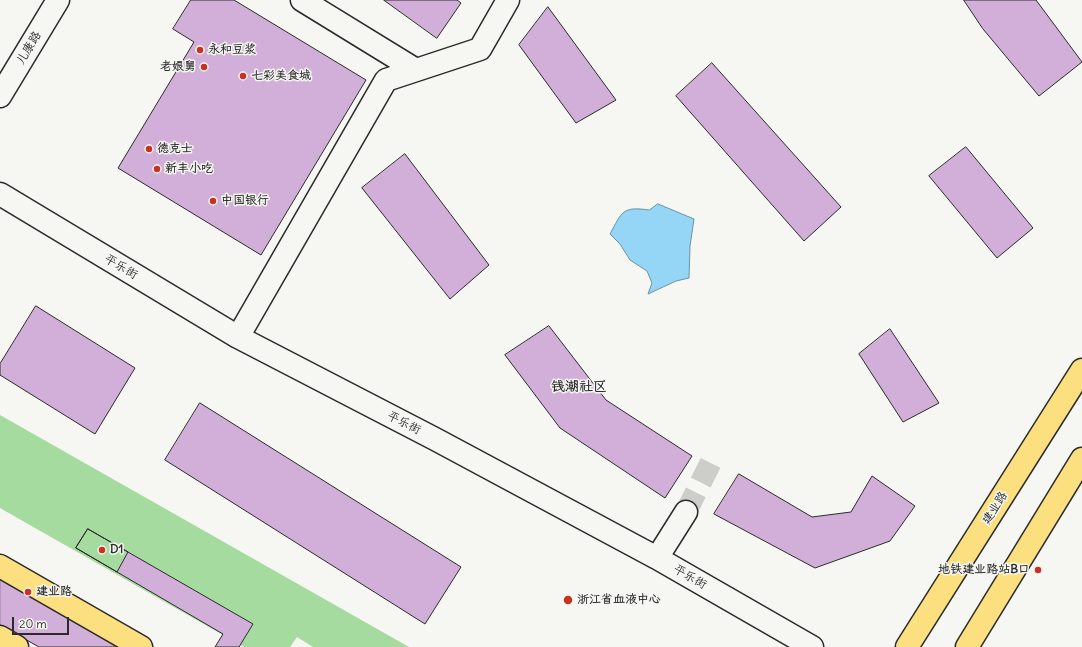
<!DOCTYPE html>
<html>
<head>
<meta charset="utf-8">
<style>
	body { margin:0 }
	#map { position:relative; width:1082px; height:647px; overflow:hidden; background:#f6f6f2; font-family:Delius,sans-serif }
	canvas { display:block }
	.scale { position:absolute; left:12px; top:617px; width:57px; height:18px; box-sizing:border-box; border:2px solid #2b2b2b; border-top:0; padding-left:5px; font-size:12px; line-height:14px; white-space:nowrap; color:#2b2b2b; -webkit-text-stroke:3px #f6f6f2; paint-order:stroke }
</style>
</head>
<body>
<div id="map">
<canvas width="1082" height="647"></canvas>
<div class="scale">20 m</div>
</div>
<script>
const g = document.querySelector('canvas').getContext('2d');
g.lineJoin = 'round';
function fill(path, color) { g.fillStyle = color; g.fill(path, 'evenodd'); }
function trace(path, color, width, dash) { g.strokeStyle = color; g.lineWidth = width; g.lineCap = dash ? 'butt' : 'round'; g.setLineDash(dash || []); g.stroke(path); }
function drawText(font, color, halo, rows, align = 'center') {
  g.font = font + ' Delius,"LXGW WenKai TC",sans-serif'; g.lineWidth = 3; g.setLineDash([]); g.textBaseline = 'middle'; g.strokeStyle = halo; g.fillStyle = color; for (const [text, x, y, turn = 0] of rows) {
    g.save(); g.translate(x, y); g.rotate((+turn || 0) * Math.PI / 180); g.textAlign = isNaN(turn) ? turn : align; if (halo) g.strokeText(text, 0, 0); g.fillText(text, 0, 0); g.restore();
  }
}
const green = new Path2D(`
	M0,415L409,647H313L297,637L290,647H244L0,508Z`);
const water = new Path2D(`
	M658,204L694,219L690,246L689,278L676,281L648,294L652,283L647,271L630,260L620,244L610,234C622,212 622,206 649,210Z`);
const building = new Path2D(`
	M191,0H234L366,80L261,255L118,168L194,42L173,29Z
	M384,0H457L461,3L437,38Z
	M964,0H1036L1082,62L1039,96L983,29Z
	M548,7L616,100L576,123L519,45Z
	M712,63L841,207L804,241L676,96Z
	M966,147L1033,228L997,258L929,176Z
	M405,154L489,265L450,299L362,188Z
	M36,306L135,368L95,434L0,375V364Z
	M549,326L606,400L692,456L665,498L560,428L505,355Z
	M890,329L939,403L903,422L859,354Z
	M200,403L461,567L425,624L165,460Z
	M739,474L812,517L851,512L872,476L915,506L890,541L815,568L714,514Z
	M88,529L253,624L239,647H215L223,634L76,548Z
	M88,529L128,552L117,572L76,548Z
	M0,559L152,647H39L0,625Z`);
const minorTunnel = new Path2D(`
	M686,512L713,458`);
const minor = new Path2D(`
	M302,0L416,70
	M0,96L58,0
	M0,194L238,337L435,439L657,558L812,647
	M238,337L386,80L480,49L508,0
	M657,558L686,512`);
const major = new Path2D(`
	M0,566L141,647
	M0,637L17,647
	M907,647L1082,370
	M967,647L1082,459`);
const markers = [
	[200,50,4,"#c8321e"],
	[204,67,4,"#c8321e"],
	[243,76,4,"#c8321e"],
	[149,149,4,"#c8321e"],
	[157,169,4,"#c8321e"],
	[213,201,4,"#c8321e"],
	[102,550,4,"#c8321e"],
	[1038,570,4,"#c8321e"],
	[28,592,4,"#c8321e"],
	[568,600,5,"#c8321e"]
];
const streetNames = [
	["儿康路",29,48,-59],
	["平乐街",121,267,31],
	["平乐街",404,423,27],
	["建业路",995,508,-58],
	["平乐街",690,577,30]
];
const poiNames = [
	["永和豆浆",208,50],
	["老娘舅",196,67,"right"],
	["七彩美食城",251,76],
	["德克士",157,149],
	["新丰小吃",165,169],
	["中国银行",221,201],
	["D1",110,550],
	["地铁建业路站B口",1030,570,"right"],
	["建业路",36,592],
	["浙江省血液中心",577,600]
];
const quarterNames = [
	["钱潮社区",579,387]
];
fill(green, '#a6db9f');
fill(water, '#95d6f7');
trace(water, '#6b92a5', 1);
fill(building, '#d2afd9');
trace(building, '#2b2b2b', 1);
trace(minorTunnel, '#cdcdca', 22, [22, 11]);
trace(minor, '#2b2b2b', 25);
trace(major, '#2b2b2b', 25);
trace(minor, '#f6f6f2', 22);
trace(major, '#fce080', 22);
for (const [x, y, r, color] of markers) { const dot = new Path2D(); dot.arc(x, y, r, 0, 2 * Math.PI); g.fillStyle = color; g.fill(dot); trace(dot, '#f6f6f2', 1.5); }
drawText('12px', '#2b2b2b', '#f6f6f2', streetNames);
drawText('bold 12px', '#2b2b2b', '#f6f6f2', poiNames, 'left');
drawText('bold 14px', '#2b2b2b', '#f6f6f2', quarterNames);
</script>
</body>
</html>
